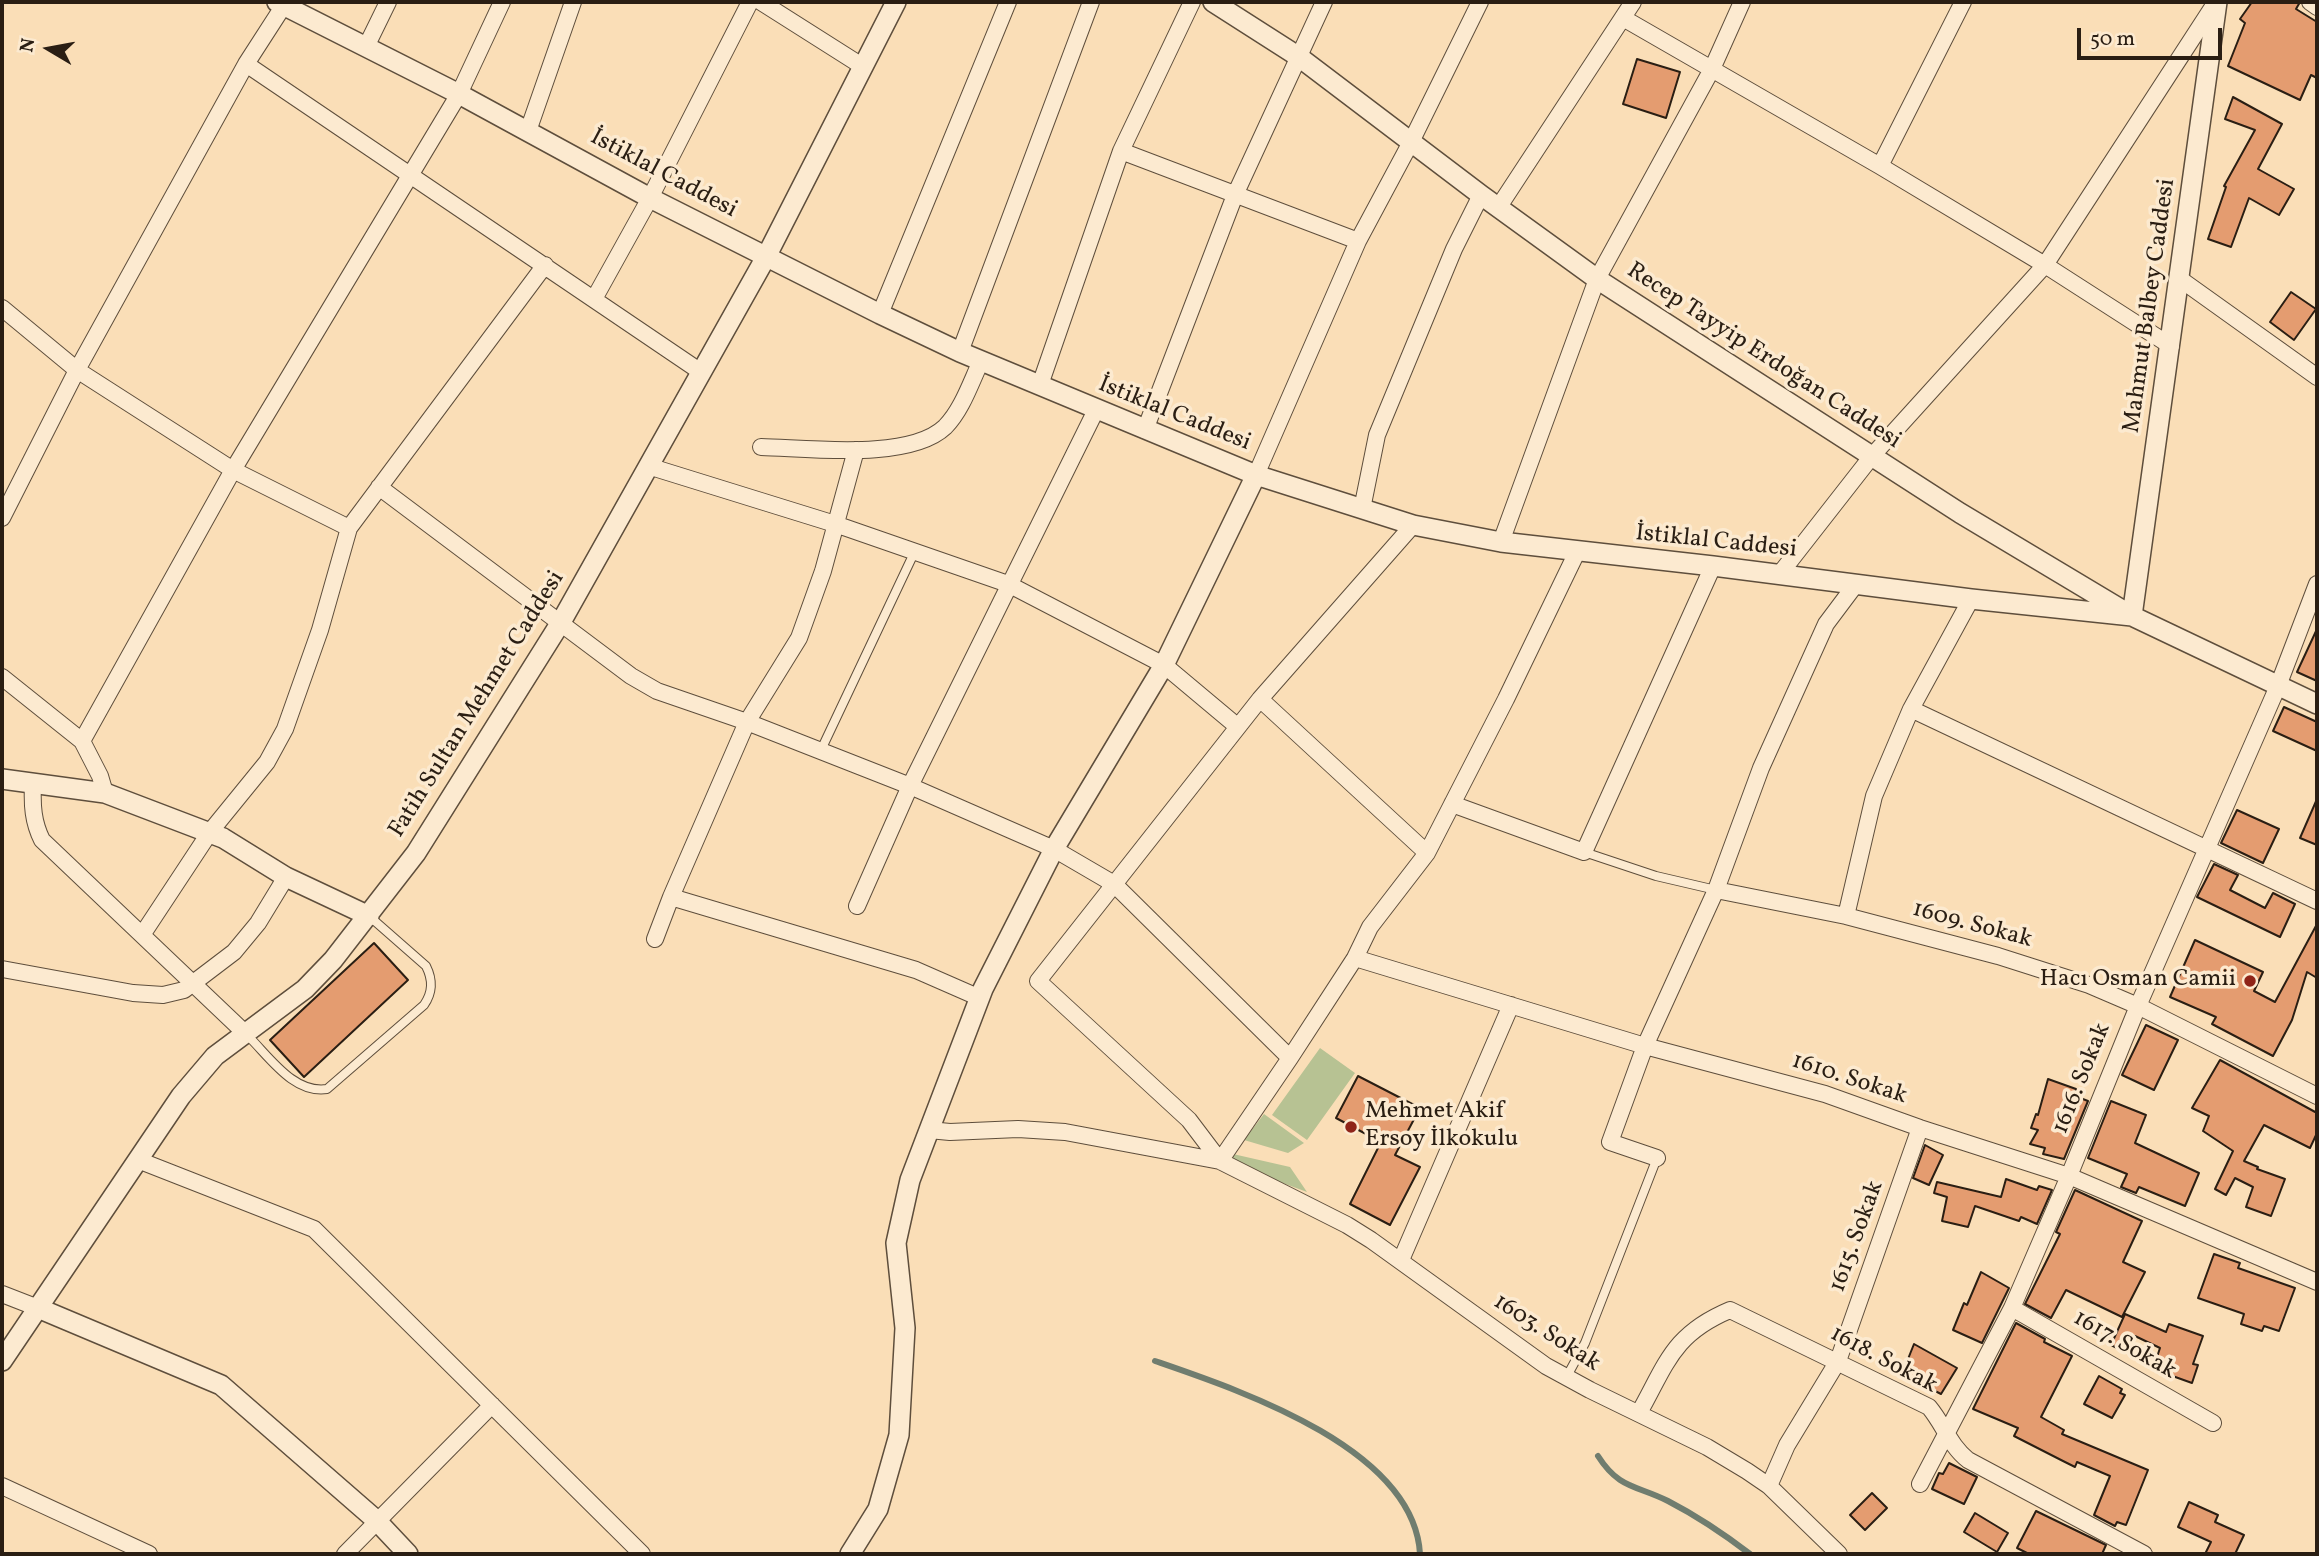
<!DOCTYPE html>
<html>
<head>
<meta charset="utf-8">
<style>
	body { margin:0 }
	#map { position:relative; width:2319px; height:1556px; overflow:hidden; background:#fadeb7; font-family:Vollkorn,serif }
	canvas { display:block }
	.frame { position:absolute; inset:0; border:4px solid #2a1e13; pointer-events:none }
	.north { position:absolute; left:14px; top:14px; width:70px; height:70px; -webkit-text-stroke:5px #fcead0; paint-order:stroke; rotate:280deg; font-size:19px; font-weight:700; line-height:28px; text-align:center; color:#2a1e13 }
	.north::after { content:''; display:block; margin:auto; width:24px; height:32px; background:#2a1e13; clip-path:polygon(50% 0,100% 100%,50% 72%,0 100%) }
	.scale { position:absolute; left:2077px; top:28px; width:145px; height:32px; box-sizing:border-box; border:4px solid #2a1e13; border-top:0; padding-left:9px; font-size:21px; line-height:24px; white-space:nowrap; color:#2a1e13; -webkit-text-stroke:5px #fcead0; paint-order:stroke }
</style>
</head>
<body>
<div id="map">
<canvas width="2319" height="1556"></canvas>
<div class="frame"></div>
<div class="north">N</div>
<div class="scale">50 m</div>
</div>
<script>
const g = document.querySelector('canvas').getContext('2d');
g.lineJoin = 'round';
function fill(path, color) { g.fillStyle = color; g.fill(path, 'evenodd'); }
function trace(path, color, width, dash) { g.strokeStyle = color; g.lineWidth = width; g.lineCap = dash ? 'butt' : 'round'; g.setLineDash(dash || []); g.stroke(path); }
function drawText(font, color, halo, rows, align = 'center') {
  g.font = font + ' Vollkorn,serif'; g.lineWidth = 7; g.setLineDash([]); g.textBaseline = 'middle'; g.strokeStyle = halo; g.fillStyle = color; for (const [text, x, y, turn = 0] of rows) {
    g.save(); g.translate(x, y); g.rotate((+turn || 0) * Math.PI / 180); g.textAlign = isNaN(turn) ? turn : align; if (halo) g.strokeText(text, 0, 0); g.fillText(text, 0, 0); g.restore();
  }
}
const green = new Path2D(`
	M1320,1048L1355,1073L1307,1140L1272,1115Z
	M1264,1114L1304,1143L1288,1153L1244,1140Z
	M1233,1154L1290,1167L1307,1192L1226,1162Z`);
const stream = new Path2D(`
	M1155,1361C1239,1390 1414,1448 1420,1554
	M1598,1456C1619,1489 1636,1485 1668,1501C1697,1516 1724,1534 1750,1554`);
const building = new Path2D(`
	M2252,2H2300L2296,9L2317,22V78L2311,75L2300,100L2228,66L2245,23L2240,19Z
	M1637,59L1680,72L1666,118L1623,104Z
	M2233,97L2282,124L2258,169L2294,189L2279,215L2249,198L2231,247L2208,239L2226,187L2224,186L2255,130L2225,119Z
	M2291,292L2316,309L2294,340L2270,322Z
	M2317,629V681L2297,672Z
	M2284,707L2317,722V751L2273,731Z
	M2317,799V845L2300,838Z
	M2237,810L2279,829L2263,863L2221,843Z
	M2214,864L2238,875L2230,890L2265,908L2273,893L2295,904L2280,937L2197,897Z
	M2317,924V978L2307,972L2292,1020L2273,1056L2212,1024L2216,1017L2170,997L2195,940L2263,972L2254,991L2275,1002Z
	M374,943L408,980L304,1077L270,1040Z
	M2146,1025L2178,1040L2154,1090L2122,1075Z
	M2220,1060L2317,1113V1133L2310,1148L2264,1125L2244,1161L2258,1167L2257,1169L2285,1179L2271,1216L2246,1207L2253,1187L2235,1178L2226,1195L2215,1189L2233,1151L2203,1131L2209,1116L2192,1108Z
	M1358,1076L1420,1108L1395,1155L1420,1167L1390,1225L1350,1204L1381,1142L1336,1118Z
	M2048,1079L2076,1089L2075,1096L2088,1101L2064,1159L2043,1154L2045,1148L2030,1144L2038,1130L2031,1128L2036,1114L2038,1115Z
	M2111,1101L2146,1115L2135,1143L2199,1173L2185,1206L2139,1187L2136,1193L2121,1187L2127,1174L2088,1158Z
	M1925,1145L1943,1155L1929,1185L1913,1178Z
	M2006,1179L2037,1190L2039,1186L2052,1190L2037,1224L2021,1217L2019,1221L1975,1206L1968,1227L1942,1221L1947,1197L1934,1193L1937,1182L2001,1197Z
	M2075,1190L2142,1221L2123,1262L2145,1272L2122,1317L2066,1290L2051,1318L2025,1304L2060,1234L2056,1232Z
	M2214,1254L2240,1263L2238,1268L2295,1288L2279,1331L2264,1326L2262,1331L2241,1324L2244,1314L2198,1298Z
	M1981,1272L2009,1288L1982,1343L1953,1330L1964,1303L1967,1305Z
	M2125,1314L2166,1332L2169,1324L2203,1336L2193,1364L2198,1365L2192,1383L2153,1369L2160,1348L2135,1336L2127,1353L2111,1345Z
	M2016,1323L2045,1339L2044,1342L2072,1356L2041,1417L2064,1430L2062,1434L2148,1470L2126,1525L2117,1522L2115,1526L2094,1515L2110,1476L2077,1462L2075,1467L2063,1461L2014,1436L2018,1428L1973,1409Z
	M1914,1344L1957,1368L1941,1394L1902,1374Z
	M2099,1376L2122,1389L2120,1393L2125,1395L2112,1418L2084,1404Z
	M1949,1463L1977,1477L1964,1504L1932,1489L1939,1473L1943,1474Z
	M1872,1493L1887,1508L1865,1530L1850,1515Z
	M2189,1502L2218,1515L2215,1522L2244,1535L2235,1554H2205L2211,1542L2178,1527Z
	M2036,1511L2106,1545L2102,1554H2029L2017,1548Z
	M1975,1513L2008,1533L1997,1552L1964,1532Z`);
const service = new Path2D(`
	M821,750L915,551
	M1584,852L1656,876L1716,890
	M247,1035C269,1056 293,1094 327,1089L424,1005C433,992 433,980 426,966L369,916
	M1566,1378L1585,1343L1657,1158`);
const minor = new Path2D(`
	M502,2L459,94L233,470L349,528L545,265
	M761,2L862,66
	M2310,2L2317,7
	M1623,18L1880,166L2045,265L1872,456L1779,575
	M366,47L388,2
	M246,64L701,372
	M528,131L573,2
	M1121,151L1358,241
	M1880,166L1963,2
	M1498,208L1633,2
	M2180,279L2317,377
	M594,299L650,198L750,2
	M2,308L77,370L233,470L82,741
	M880,314L1008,2
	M2171,346L2045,265L2216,2
	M960,352L1091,2
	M1040,385L1121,151L1192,2
	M1145,430L1235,195L1324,2
	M761,447C808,448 909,461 945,427C962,410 971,382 981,361
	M648,466L835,524L1008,584L1164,665L1238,727
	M1256,475L1358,241L1411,142L1480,2
	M379,487L631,676L657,691L747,722L910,786L1054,849L1114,884L1290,1058
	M1362,509L1377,435L1454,249L1481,195
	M2,518L77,370L246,64L286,2
	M1501,542L1597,279L1712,69L1742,2
	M2,677L82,741L100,776L105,793
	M1260,699L1427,853
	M1911,709L2317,901
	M33,785C32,805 33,822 42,840L245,1033
	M1452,804L1584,852L1713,566
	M1716,890L1846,916L1998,956L2089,985L2138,1006L2317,1096
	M671,897L916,970L980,998
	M857,906L910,786L1096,410
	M1846,916L1874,796L1911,709L1971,599
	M142,935L210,832L267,762L285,729L320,630L349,528
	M655,939L671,897L747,722L799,638L823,571L856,450
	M1355,958L1645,1046L1825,1094L1920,1128L2069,1176L2317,1282
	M2,969L133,993L163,995L184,990L234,952L258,923L286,877
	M929,1130L950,1132L1018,1129L1065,1132L1220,1161L1347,1225L1371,1240L1546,1366L1590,1390L1707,1447L1747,1471L1769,1486L1839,1554
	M1657,1158L1610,1142L1645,1046L1716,890L1761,768L1826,624L1856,584
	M138,1160L314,1229L642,1554
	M1220,1161L1189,1120L1038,981L1260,699L1413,525
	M1220,1161L1290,1058L1355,958L1370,927L1427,853L1506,699L1577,552
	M1401,1260L1511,1005
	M2,1294L38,1308
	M2012,1308L2213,1423
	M1639,1413C1667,1363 1673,1334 1730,1310L1929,1407C1944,1425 1950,1446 1968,1460L2144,1554
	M1920,1484L2012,1308L2069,1176L2138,1006L2278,686L2317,584
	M2,1486L149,1554
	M1769,1486L1787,1445L1838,1361L1920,1128
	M345,1554L492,1405`);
const tertiary = new Path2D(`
	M277,2L459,94L650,198L880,314L960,352L1256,475L1413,525L1501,542L1713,566L1971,599L2132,616L2217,2
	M1213,2L1299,57L1481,195L1597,279L1960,513L2132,616L2317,704
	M2,779L105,793L223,838L286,877L369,916
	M38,1308L221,1385L376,1520L408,1554
	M2,1361L181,1096L215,1056L305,989L333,960L416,853L561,622L766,257L896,2
	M850,1554L878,1509L899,1435L905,1328L896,1243L910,1180L983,989L1054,849L1164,665L1256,475`);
const markers = [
	[2250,981,7,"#8f2418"],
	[1351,1127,7,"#8f2418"]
];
const streetNames = [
	["İstiklal Caddesi",663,175,28],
	["Mahmut Balbey Caddesi",2151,306,-82],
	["Recep Tayyip Erdoğan Caddesi",1763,357,33],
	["İstiklal Caddesi",1174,415,22],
	["İstiklal Caddesi",1716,543,6],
	["Fatih Sultan Mehmet Caddesi",478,705,-58],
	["1609. Sokak",1972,926,15],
	["1616. Sokak",2083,1079,-68],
	["1610. Sokak",1849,1080,18],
	["1615. Sokak",1858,1237,-70],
	["1603. Sokak",1546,1334,33],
	["1617. Sokak",2124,1346,30],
	["1618. Sokak",1883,1361,28]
];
const poiNames = [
	["Hacı Osman Camii",2236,981],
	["Mehmet Akif",1365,1113,"left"],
	["Ersoy İlkokulu",1365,1141,"left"]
];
fill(green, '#b7c293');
trace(stream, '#707d6f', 6);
fill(building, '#e49c70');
trace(building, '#2a1e13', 2);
trace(service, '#5e4e3c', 10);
trace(minor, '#5e4e3c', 18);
trace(tertiary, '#5e4e3c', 22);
trace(service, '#fcead0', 8);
trace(minor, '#fcead0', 16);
trace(tertiary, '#fcead0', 19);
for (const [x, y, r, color] of markers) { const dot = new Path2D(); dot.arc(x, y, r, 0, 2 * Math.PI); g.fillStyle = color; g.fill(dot); trace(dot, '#fcead0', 2.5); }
drawText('24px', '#2a1e13', '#fcead0', streetNames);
drawText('24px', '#2a1e13', '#fcead0', poiNames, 'right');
</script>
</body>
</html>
